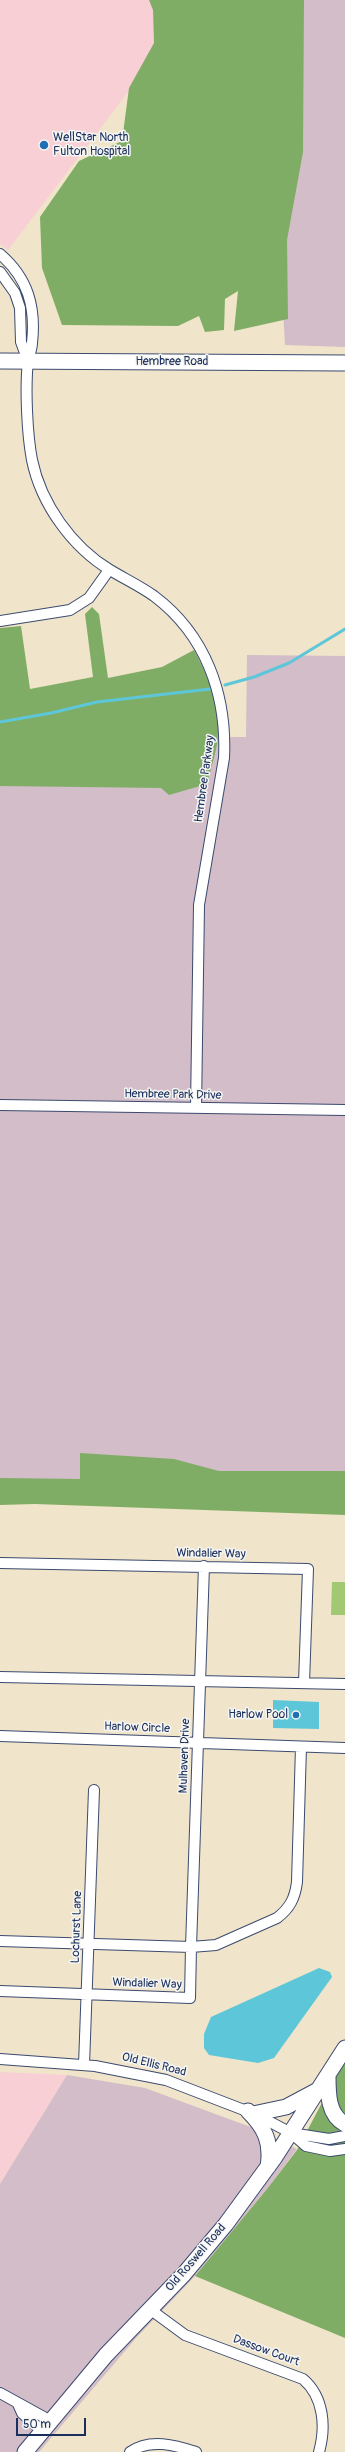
<!DOCTYPE html>
<html>
<head>
<meta charset="utf-8">
<style>
	body { margin:0 }
	#map { position:relative; width:345px; height:2452px; overflow:hidden; background:#f0e4ca; font-family:Pangolin,sans-serif }
	canvas { display:block }
	.scale { position:absolute; left:16px; top:2418px; width:70px; height:18px; box-sizing:border-box; border:2px solid #1b2f5e; border-top:0; padding-left:5px; font-size:12px; line-height:14px; white-space:nowrap; color:#1b2f5e; -webkit-text-stroke:3px #f6f6f2; paint-order:stroke }
</style>
</head>
<body>
<div id="map">
<canvas width="345" height="2452"></canvas>
<div class="scale">50 m</div>
</div>
<script>
const g = document.querySelector('canvas').getContext('2d');
g.lineJoin = 'round';
function fill(path, color) { g.fillStyle = color; g.fill(path, 'evenodd'); }
function trace(path, color, width, dash) { g.strokeStyle = color; g.lineWidth = width; g.lineCap = dash ? 'butt' : 'round'; g.setLineDash(dash || []); g.stroke(path); }
function drawText(font, color, halo, rows, align = 'center') {
  g.font = font + ' Pangolin,sans-serif'; g.lineWidth = 3; g.setLineDash([]); g.textBaseline = 'middle'; g.strokeStyle = halo; g.fillStyle = color; for (const [text, x, y, turn = 0] of rows) {
    g.save(); g.translate(x, y); g.rotate((+turn || 0) * Math.PI / 180); g.textAlign = isNaN(turn) ? turn : align; if (halo) g.strokeText(text, 0, 0); g.fillText(text, 0, 0); g.restore();
  }
}
const built = new Path2D(`
	M0,0H159L163,46L8,250L0,244Z
	M0,2072L67,2075L0,2184Z`);
const industrial = new Path2D(`
	M300,0H345V347L285,345L279,239Z
	M247,655L345,656V1491L0,1488V738L246,737Z
	M67,2075L145,2088L256,2129L297,2149L267,2189L195,2276L137,2337L39,2452H0V2184Z`);
const green = new Path2D(`
	M332,1582H345V1615H331Z`);
const forest = new Path2D(`
	M149,0H304L303,152L287,240L288,319L234,331L238,291L225,299L224,330L205,332L199,316L178,326L62,325L42,268L40,217L79,161L122,141L129,88L154,43L153,10Z
	M92,607L99,614L108,678L162,667L194,650C208,676 220,702 218,732C218,749 211,767 207,784L169,795L161,788L0,786V628L21,626L30,689L93,677L85,614Z
	M80,1453L174,1459L219,1471H345V1515L35,1504L0,1505V1478L80,1479Z
	M345,2059V2338L195,2276L267,2189L297,2150Z`);
const water = new Path2D(`
	M273,1700L319,1702V1729L273,1728Z
	M319,1968L330,1972L332,1977L274,2058L258,2063L209,2055L204,2048V2034L211,2017Z`);
const stream = new Path2D(`
	M225,685L254,677L289,663L345,629
	M0,722L51,713L97,702L210,689`);
const street = new Path2D(`
	M0,254C28,278 36,307 32,343C32,349 29,355 28,361C25,387 27,434 32,460C41,504 72,547 110,570C125,579 140,586 154,596C206,635 227,695 224,758L199,905L196,1108
	M0,272L15,293L20,308L21,342L28,361
	M0,621L70,610L89,598L109,570
	M0,1105L345,1110
	M0,1563L308,1569L304,1683
	M0,1677L345,1684
	M0,1736L345,1748
	M0,1941L191,1947L204,1566
	M0,1991L190,1998L191,1947L216,1945L277,1918C290,1908 295,1898 297,1882L301,1747
	M0,2059L95,2066L166,2080L257,2115L291,2133L306,2146L330,2151L345,2149
	M84,2065L94,1790
	M291,2133L329,2139L345,2136
	M151,2310L185,2335L303,2379C324,2397 326,2427 319,2452
	M0,2393L49,2420
	M18,2404L22,2413L41,2430
	M130,2452C150,2438 175,2445 196,2452`);
const secondary = new Path2D(`
	M0,361L345,363
	M328,2076C328,2094 328,2115 345,2124
	M248,2111C265,2128 272,2142 268,2167
	M253,2114L286,2107L316,2091
	M25,2452L106,2355L184,2274L226,2224L275,2157L345,2048`);
const markers = [
	[44,145,5,"#1f6fb2"],
	[296,1715,4,"#1f6fb2"]
];
const poiNames = [
	["WellStar North",53,138],
	["Fulton Hospital",53,152],
	["Harlow Pool",288,1715,"right"]
];
const streetNames = [
	["Hembree Road",172,362],
	["Hembree Parkway",205,779,-82],
	["Hembree Park Drive",173,1095,1],
	["Windalier Way",211,1554,1],
	["Harlow Circle",137,1728,2],
	["Mulhaven Drive",185,1756,-88],
	["Lochurst Lane",77,1927,-88],
	["Windalier Way",147,1984,2],
	["Old Ellis Road",154,2065,14],
	["Old Roswell Road",196,2258,-49],
	["Dassow Court",266,2351,20]
];
fill(built, '#f7cfd5');
fill(industrial, '#d2bdc8');
fill(green, '#a1c974');
fill(forest, '#80ad66');
fill(water, '#5dc7d9');
trace(stream, '#5dc7d9', 3);
trace(street, '#3b4a6e', 12);
trace(secondary, '#3b4a6e', 17);
trace(street, '#fff', 10);
trace(secondary, '#fff', 15);
for (const [x, y, r, color] of markers) { const dot = new Path2D(); dot.arc(x, y, r, 0, 2 * Math.PI); g.fillStyle = color; g.fill(dot); trace(dot, '#f6f6f2', 1.5); }
drawText('12px', '#1b2f5e', '#f6f6f2', poiNames, 'left');
drawText('12px', '#1b2f5e', '#f6f6f2', streetNames);
</script>
</body>
</html>
